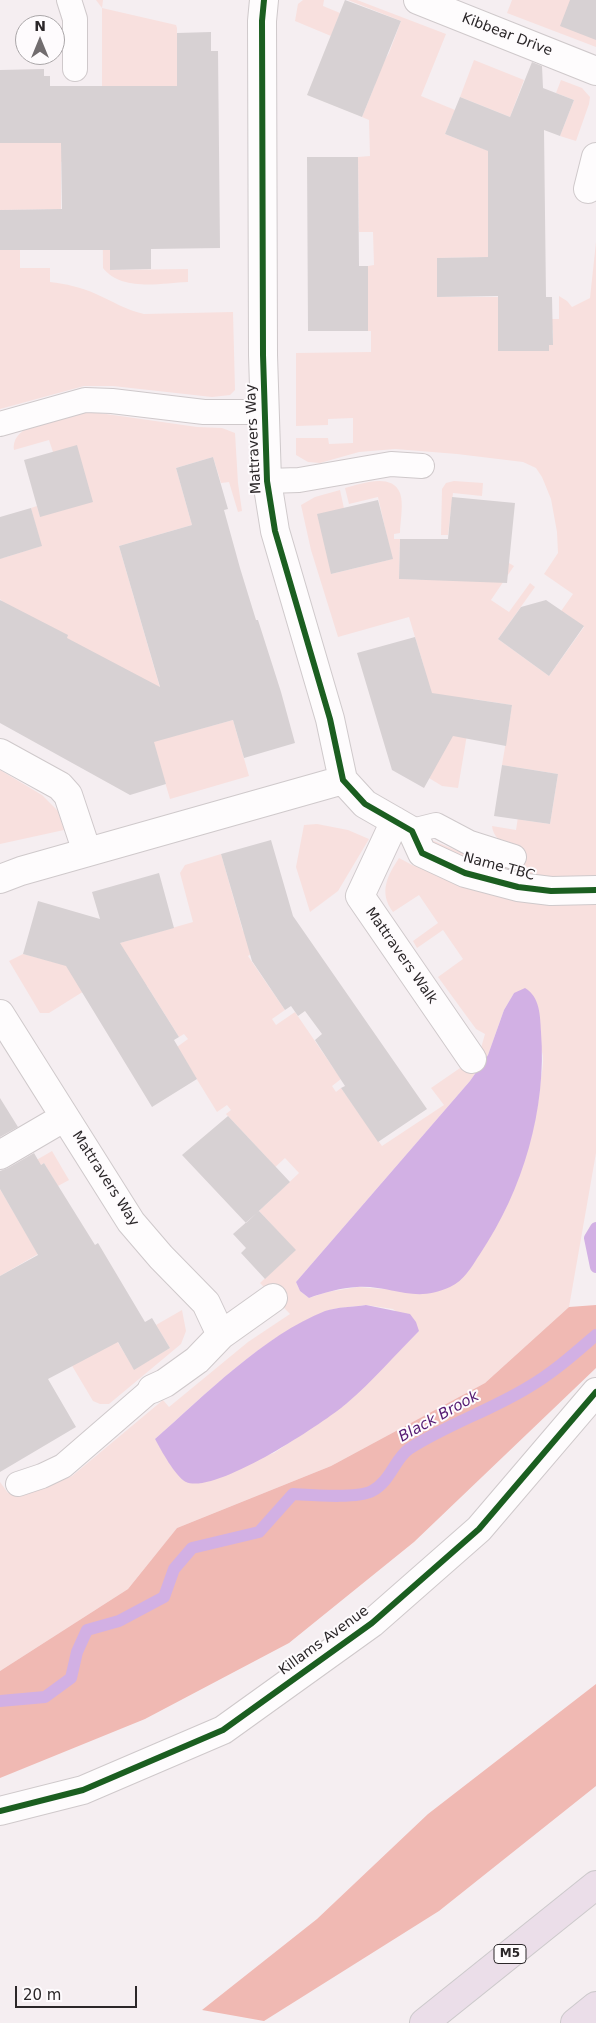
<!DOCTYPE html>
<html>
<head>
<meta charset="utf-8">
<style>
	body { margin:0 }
	#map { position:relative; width:596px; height:2023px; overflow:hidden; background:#f5eef1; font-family:"DejaVu Sans",sans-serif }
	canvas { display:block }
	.north { position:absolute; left:15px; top:15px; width:50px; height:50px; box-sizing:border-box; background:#fefbfd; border:1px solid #aaa6a8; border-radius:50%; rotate:0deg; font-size:14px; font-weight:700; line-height:20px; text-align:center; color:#2b2729 }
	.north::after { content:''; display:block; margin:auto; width:18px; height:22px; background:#726d6f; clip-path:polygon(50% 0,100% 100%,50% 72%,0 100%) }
	.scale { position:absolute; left:15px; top:1986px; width:122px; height:22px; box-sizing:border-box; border:2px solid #2b2729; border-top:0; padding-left:6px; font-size:15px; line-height:18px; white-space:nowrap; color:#2b2729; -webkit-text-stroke:4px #fefbfd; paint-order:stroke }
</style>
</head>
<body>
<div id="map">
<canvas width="596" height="2023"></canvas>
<div class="north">N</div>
<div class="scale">20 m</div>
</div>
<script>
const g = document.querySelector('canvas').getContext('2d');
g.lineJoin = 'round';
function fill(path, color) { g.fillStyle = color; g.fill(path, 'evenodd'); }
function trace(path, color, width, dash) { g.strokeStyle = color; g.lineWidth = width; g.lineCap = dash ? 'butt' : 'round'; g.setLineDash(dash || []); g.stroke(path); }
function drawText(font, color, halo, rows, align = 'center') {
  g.font = font + ' "DejaVu Sans",sans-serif'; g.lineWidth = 4; g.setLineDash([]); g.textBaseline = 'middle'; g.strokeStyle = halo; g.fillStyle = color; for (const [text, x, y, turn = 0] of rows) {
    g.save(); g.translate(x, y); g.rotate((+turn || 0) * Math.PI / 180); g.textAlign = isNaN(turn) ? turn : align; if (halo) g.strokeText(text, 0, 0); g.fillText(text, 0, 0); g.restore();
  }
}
const green = new Path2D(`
	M96,0H103L102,8L176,25L177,28V86L110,249L111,270L188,269V282C161,283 122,292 103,268L102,161L61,162V209L0,210V143L94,142L102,107V8Z
	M303,0H324L323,6L340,13L331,36L295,21L298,4Z
	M348,0H357L446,34L421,96L455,110L445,134L525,165L495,257L437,258V297H498V351H548L549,345H553V331L546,319H559V296L567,301L572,307L590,298L596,242V1153L569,1307L485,1383L331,1466L177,1528L128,1589L0,1671V1482L8,1493L20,1486L23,1495L72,1476L163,1400L169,1407L248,1342L290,1314L260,1283L295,1250L259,1211L299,1173L285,1158L255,1186L271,1162L226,1114L231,1110L227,1105L217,1112L177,1047L188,1039L184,1034L179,1037L147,986L106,1011L116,971L49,1013H40L9,961L23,954L61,964L76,912L88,952L193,922L180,873L185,865L221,854L243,931L278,921L283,932L248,956L285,1010L272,1019L276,1025L295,1012L341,1079L332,1086L336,1092L341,1088L382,1146L444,1105L431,1088L479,1055L485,1034L476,1029L438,977L463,959L443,930L417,948L413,941L438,923L419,895L393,912C378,892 388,875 399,858L414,866L417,861L513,876L426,845L429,839L477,859L514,869L518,846C505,843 494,841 492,826L516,830L518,817L523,820L550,824L558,774L502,765L512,705L473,699L458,788L442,786L429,778L424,667L409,617L338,637L311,550L301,505L315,497L340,490L345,513L331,574L392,559L378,497L349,504L345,488C360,484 392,472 400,493C404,504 400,522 400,533L394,534V539H400L399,579L440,580L509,563L514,566L491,600L509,612L530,583L535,587L498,639L549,676L584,627L565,613L559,614L573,594L544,574L558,553L557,532L551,499L542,477L536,468L523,462L457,454L395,449L359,452L320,463L308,462L296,455V438H328L329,444L353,443V418L328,419V425L296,426V353L371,352V331H368V266L374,265L373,232H359L358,157L370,156L369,120L362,117L375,85L370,83L389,53L401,21ZM514,993C523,1012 536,1032 542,1052C545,1061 541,1076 540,1086C533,1157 506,1215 467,1273L382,1289L358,1287L327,1292L309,1298L300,1291L296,1282L470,1081L488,1055L504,1010ZM366,1305L393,1309L419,1331L346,1404L274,1453L184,1481L172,1467L155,1439C206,1394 261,1338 324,1312C336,1307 353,1307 366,1305Z
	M512,0H570L596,40V47L507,13Z
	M474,60L524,80L510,117L460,97Z
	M561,80L582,88L590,97L589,104L576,141L560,136L574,100L556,93Z
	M0,250H20V268H50V282C66,284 81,287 96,294C112,301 126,310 144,314L233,312L235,390L230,395L212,397L113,386H84L0,409Z
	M78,412H92L197,427L222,428L235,433L238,483L242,511L238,512L229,482L221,483L213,457L176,468L192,525L119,546L174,736L233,720L249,776L170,799L156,752L0,604L2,601L0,599V548L3,558L41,546L31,508L37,506L40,517L53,452L49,440L14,450C11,423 59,418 78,412Z
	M454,481L483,483L482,496L453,493L448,535H441L442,489L446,483Z
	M0,770L42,795L58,811L64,830L0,844Z
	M317,824L348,830L369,839L338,891L310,912L296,867L304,825Z
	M52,1151L69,1180L58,1186L44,1163L0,1189V1181Z
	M0,1189L38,1254L0,1276Z
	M182,1310L186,1331L181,1344L109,1404H100L93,1401L62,1349L106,1323L134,1369L170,1348L156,1325Z`);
const forest = new Path2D(`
	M596,1305V1368L414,1542L289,1643L145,1719L0,1778V1671L128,1589L177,1528L331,1466L485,1383L569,1307Z
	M596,1684V1786L439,1911L264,2021L202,2010L317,1919L428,1814Z`);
const water = new Path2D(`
	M525,988C540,997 540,1015 541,1032C547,1109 523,1190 480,1254C472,1266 464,1281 450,1287C414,1304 392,1285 357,1287C341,1288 325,1292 309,1298L300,1291L296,1282L470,1081L488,1055L504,1010L514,993Z
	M366,1305L410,1314L416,1322L419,1331C395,1355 372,1382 346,1404C322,1424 215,1495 186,1482C175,1476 161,1450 155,1439C204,1396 264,1335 325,1311C337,1307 353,1307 366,1305Z`);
const stream = new Path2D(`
	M596,1228L590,1238L596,1267
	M0,1701L45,1697L71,1678L77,1652L87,1630L119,1621L164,1597L174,1569L192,1548L259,1532L293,1494C312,1495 357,1499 372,1491C391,1481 395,1458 409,1449C446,1425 489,1411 527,1388C553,1373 574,1354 596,1335`);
const building = new Path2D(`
	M345,0L401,21L362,117L307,95Z
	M570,0H596V40L560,26Z
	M211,32V51H218L220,248L151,249V269L110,270V250H0V210L62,209L61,143H0V70L44,69V76H50V86H177V33Z
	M532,62L542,66L543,88L574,100L560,136L544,130L546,297H552L553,345H549V351H498V296L437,297V258L488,257V151L445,134L460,97L510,117Z
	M307,157H358L359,266H368V331H308Z
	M77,445L93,502L40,517L24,460Z
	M213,457L228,509L224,510L240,568L256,620H258L281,692L295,743L244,758L233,720L154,742L166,784L130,795L0,723V600L68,635L67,638L160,687L119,546L192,525L176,468Z
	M452,497L515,503L507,583L399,579L400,539H448Z
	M378,500L393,559L331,574L317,514Z
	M31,508L42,546L0,559V517Z
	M546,600L584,626L549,676L498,639L521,607Z
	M415,637L432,693L512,705L506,746L453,736L424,788L392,770L357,653Z
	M502,765L558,774L550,824L494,816Z
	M271,840L293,916L427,1109L378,1142L341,1088L345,1086L315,1040L322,1034L305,1011L298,1016L291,1006L285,1010L252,961L221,854Z
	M159,873L174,928L120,943L179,1037L174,1040L197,1079L152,1107L66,966L23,954L38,901L100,919L92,892Z
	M0,1098L18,1127L0,1137Z
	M228,1116L290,1182L246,1223L182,1155Z
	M34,1153L41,1165L44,1163L95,1245L98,1243L145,1322L152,1318L170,1348L134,1370L118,1342L48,1379L76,1427L0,1472V1276L38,1255L0,1189V1171L8,1168Z
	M259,1211L296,1250L265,1279L241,1253L246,1248L233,1234Z`);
const lane = new Path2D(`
	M69,0L75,19V69
	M0,424L85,400L112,401L204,412H265
	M267,481L299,480L391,464L422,466
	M412,831L436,825L470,843L514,857
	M18,1484L42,1476L63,1466L152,1389`);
const street = new Path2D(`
	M264,0L262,21L263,355L267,481L275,531L330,719L343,780L365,804L412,831L422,853L465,873L518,887L551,891L596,890
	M418,0L596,71
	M588,189L596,157
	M0,753L60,786L68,795L87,852
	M395,821L360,896L472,1059
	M0,879L21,871L343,780
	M0,1014L131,1222L161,1257L206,1303L221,1335
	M0,1155L65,1117
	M152,1389L165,1383L197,1360L221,1335L273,1298
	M0,1811L83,1790L223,1730L372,1623L479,1529L596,1392`);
const highway = new Path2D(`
	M424,2023L596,1885
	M575,2023L596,2006`);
const cycleway = new Path2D(`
	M264,0L262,21L263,355L267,481L275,531L330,719L343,780L365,804L412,831L422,853L465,873L518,887L551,891L596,890
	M0,1811L83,1790L223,1730L372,1623L479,1529L596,1392`);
const shields = [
	[510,1954,32]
];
const shieldNames = [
	["M5",510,1954]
];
const streetNames = [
	["Kibbear Drive",507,35,21],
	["Mattravers Way",254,439,-93],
	["Name TBC",499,867,15],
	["Mattravers Walk",401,956,55],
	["Mattravers Way",105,1179,57],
	["Killams Avenue",324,1641,-36]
];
const waterNames = [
	["Black Brook",439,1417,-29]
];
fill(green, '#f8e0de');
fill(forest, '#f0b9b3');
fill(water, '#d2b0e4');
trace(stream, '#d2b0e4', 12);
fill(building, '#d7d1d3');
trace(lane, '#cfc9cb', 26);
trace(street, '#cfc9cb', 30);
trace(highway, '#ccc9cb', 30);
trace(lane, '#fefcfd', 24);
trace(street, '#fefcfd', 28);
trace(highway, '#ebdee9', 28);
trace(cycleway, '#1b5e20', 6);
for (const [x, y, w] of shields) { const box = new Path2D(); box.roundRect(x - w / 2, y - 9.5, w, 19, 4); g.fillStyle = '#fefbfd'; g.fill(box); trace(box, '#2b2729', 1); }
drawText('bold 12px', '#2b2729', null, shieldNames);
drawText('14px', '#2b2729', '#fefbfd', streetNames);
drawText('italic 15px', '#551a72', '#fefbfd', waterNames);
</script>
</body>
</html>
